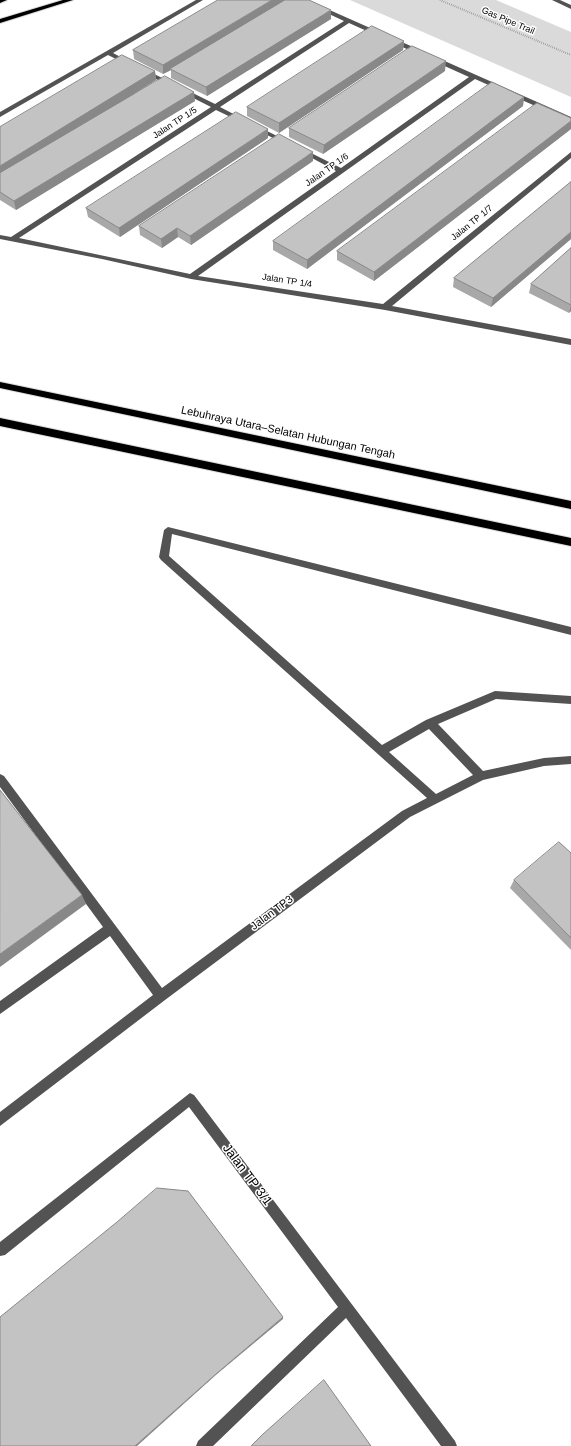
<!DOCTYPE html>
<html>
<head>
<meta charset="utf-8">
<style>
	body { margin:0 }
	canvas { display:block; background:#fff }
</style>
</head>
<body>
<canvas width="571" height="1446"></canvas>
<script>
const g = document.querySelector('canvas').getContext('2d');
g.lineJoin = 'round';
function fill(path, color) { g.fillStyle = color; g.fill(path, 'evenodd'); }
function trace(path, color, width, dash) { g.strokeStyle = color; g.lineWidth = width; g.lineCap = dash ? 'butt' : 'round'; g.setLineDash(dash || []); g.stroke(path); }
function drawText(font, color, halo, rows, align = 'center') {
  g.font = font + ' Arial,sans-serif'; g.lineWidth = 3; g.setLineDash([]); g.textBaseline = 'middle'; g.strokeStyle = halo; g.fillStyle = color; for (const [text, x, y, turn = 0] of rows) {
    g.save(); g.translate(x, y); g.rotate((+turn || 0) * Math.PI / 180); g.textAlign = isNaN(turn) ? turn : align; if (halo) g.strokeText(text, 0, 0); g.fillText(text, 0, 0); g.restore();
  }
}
const green = new Path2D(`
	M350,0H496L571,32V97Z`);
const path = new Path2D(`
	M440,0L571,55`);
const minor = new Path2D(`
	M196,0H203L113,53L130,62V64H126L108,55L0,117V112Z
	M299,0H307L571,117V122L475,79L198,276L383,304L571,152V158L392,306L571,339V345L385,310L191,279L102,259L0,239V235L11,237L211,107L142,72V70H146L215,104L344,21ZM349,23L469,77L341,168L303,149H299V151L336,171L190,274L19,238L216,110L241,122H245V120L220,107Z
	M552,0H560L571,5V9Z
	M257,126L287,141L288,142L283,143L255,129L254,128Z
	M168,527L571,627V635L172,534L169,556L382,745L426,720L495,691L571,696V704L496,699L438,724L483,771L544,758L571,756V764L544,766L483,780L410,817L165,1000L0,1126V1112L153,995L110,936L0,1014V1001L103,927L0,787V774L4,776L162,988L402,811L427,798L161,560L159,557L164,530ZM429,729L473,775L436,794L389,752Z
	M190,1093L194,1095L455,1441L457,1446H441L346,1318L213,1446H196L198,1441L338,1307L189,1107L5,1255L0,1256V1242Z`);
const major = new Path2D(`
	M0,0H7L0,3Z
	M63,0H73L0,23V19Z`);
const highway = new Path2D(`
	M0,382L571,501V509L0,388Z
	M0,418L571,538V546L0,426Z`);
const wall = new Path2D(`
	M331,19L207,96L171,78V70L163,74L134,59L133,50Z
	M404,41L403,50L279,133L247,116V107Z
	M155,71L156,80L134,94L195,101L16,210L0,200V127Z
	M445,71L323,154L289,137V128Z
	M524,97L523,106L307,269L273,250V241Z
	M571,118V129L374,281L337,260V251Z
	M268,138L120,237L88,217L86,208Z
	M313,161L191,245L178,237L162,248L140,235L139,226Z
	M571,182V239L491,307L453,287L454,278Z
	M571,248V311L569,313L529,293L531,284Z
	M571,853V950L510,888L514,880Z`);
const shadedWall = new Path2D(`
	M272,0H287L170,69L171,70L163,74V65Z
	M331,10V19L207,96L206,87Z
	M404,41L403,50L279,133V123Z
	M446,61L445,71L323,154L324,145Z
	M155,71L156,80L0,176V166Z
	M194,92L195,101L16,210L14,201Z
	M524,97L523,106L307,269V260Z
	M571,121V129L374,281V272Z
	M268,129V138L120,237L119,228Z
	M313,152V161L191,245L190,236Z
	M177,228L178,237L162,248L161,239Z
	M571,232V239L491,307L493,298Z
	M571,304V311L569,313L571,305Z
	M82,895L86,904L0,967V954Z
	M283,1317V1319L217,1374L137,1446H135L216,1374Z`);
const building = new Path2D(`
	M218,0H272L163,65L133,50Z
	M285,0H309L331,10L206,87L170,69Z
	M372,26L404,41L279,123L247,107Z
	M412,46L446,61L324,145L289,128Z
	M122,55L155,71L0,166V127Z
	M165,76L194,92L14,201L0,192V173Z
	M492,82L524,97L307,260L273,241Z
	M537,103L571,118V121L374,272L337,251Z
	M236,112L268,129L119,228L86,208Z
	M279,134L313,152L190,236L177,228L161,239L139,226Z
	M571,182V232L493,298L454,278Z
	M571,248V305L531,284Z
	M0,790L82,895L0,954Z
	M559,842L571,853V938L514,880Z
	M157,1188L188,1191L283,1317L216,1374L135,1446H0V1317L117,1222Z
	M324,1380L371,1446H251L262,1435Z`);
const farStreetnames = [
	["Gas Pipe Trail",508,21,23],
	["Jalan TP 1/5",175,123,-33],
	["Jalan TP 1/6",327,170,-35],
	["Jalan TP 1/7",472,223,-39],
	["Jalan TP 1/4",287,281,9]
];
const streetNames = [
	["Lebuhraya Utara–Selatan Hubungan Tengah",288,433,12],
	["Jalan TP3",272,913,-37]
];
const nearStreetnames = [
	["Jalan TP 3/1",247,1175,53]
];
fill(green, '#dadada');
trace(major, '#dbdbdb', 2);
trace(highway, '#dbdbdb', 2);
trace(path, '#757575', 2, [0.5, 1.5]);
fill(minor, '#535353');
fill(major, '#000');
fill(highway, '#000');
fill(wall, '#a8a8a8');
fill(shadedWall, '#888');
fill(building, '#c3c3c3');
trace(building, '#888', 1);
drawText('9px', '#000', '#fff', farStreetnames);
drawText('11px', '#000', '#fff', streetNames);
drawText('13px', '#000', '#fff', nearStreetnames);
</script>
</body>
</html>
